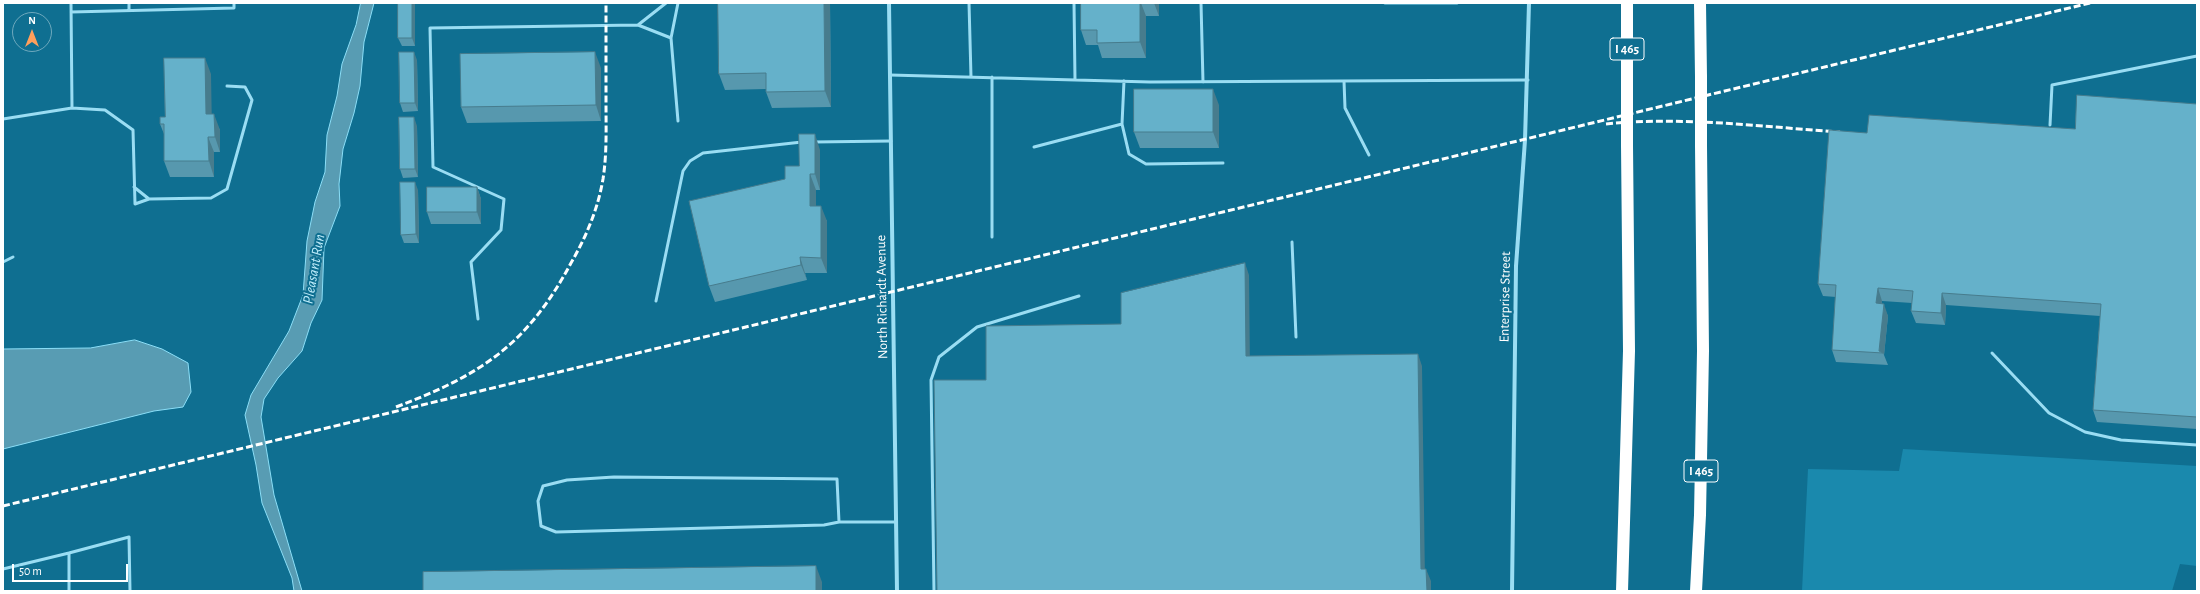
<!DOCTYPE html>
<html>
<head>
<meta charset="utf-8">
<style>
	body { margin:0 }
	#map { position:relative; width:2200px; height:594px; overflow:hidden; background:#0f6f91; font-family:"Alegreya Sans",sans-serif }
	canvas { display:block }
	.frame { position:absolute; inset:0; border:4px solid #fff; pointer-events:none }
	.north { position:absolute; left:12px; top:12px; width:40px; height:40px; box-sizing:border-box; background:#0f6f91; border:1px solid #6fa9bd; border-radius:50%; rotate:0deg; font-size:11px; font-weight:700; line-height:16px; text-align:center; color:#fff }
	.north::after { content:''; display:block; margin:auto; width:14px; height:18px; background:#ff9f5c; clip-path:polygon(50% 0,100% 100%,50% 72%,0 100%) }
	.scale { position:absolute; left:12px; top:564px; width:116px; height:18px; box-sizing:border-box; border:2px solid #fff; border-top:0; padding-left:5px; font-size:12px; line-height:14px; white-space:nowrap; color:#fff; -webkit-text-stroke:3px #0f6f91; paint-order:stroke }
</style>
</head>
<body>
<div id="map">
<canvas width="2200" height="594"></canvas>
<div class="frame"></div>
<div class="north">N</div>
<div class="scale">50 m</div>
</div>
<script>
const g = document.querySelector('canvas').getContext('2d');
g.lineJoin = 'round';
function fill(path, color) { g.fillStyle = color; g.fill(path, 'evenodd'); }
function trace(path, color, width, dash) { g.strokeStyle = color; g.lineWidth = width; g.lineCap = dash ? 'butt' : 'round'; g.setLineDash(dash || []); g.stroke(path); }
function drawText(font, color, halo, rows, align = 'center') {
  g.font = font + ' "Alegreya Sans",sans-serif'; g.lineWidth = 4; g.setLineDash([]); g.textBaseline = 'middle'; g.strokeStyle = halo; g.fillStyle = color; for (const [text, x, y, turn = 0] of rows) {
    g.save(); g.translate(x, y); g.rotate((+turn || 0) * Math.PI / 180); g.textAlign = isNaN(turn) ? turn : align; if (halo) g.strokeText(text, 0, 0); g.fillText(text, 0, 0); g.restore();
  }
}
const green = new Path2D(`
	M1903,449L2197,466V566L2180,564L2172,591H1802L1808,469L1899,471Z`);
const water = new Path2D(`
	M361,3H374L364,42L360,86L354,113L343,149L339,184L340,206L324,248L322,300L311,323L302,351L278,378L264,399L261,417L274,495L302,591H294L292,578L262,503L256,465L245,415L251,395L289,331L303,295L307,241L315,202L325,172L327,135L337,96L342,64L356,25Z
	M135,340L162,349L188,363L191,392L183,407L154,411L3,449V349L90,348Z`);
const service = new Path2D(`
	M71,3L72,108
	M129,3V10
	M969,3L971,77
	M1074,3L1075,80
	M1201,3L1203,82
	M1385,3H1457
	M71,12L234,8V3
	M638,25L671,38L678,3
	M671,38L678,121
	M890,75L1150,82L1528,80
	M992,77V237
	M1344,81L1345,108L1369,155
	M3,119L72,108L105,110L133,130L135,204L149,199L134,187
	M1122,124L1129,154L1146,164L1223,163
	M2050,125L2052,85L2197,56
	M814,142L891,141
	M1034,147L1122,124L1124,81
	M149,199L211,198L227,189L252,100L245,87L227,86
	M1292,242L1296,337
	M3,262L13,257
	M656,301L683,171L690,161L703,153L802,142
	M478,319L471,262L501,230L504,199L433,167L430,28L638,25L666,3
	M1992,353L2049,413L2085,432L2121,440L2197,445
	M839,522L824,525L556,532L541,526L538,501L543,486L567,480L614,477L837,479L839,522H896
	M3,569L69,553
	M69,591V553L129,537L130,591
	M934,591L931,380L939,357L977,327L1079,296`);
const minor = new Path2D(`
	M889,3L897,591
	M1512,591L1516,266L1525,140L1529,3`);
const motorway = new Path2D(`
	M1627,3V96
	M1700,3L1701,77
	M1622,591L1629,351L1627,145
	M1696,591L1700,515L1703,351L1701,145`);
const rail = new Path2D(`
	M1606,124C1684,116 1762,127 1840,132
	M396,407C481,375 527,345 571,263C586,237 598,209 603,179C607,154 606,128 606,103C606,70 606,36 606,3
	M3,506L2090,3`);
const motorwayBridge = new Path2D(`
	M1701,77V145
	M1627,96V145`);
const wall = new Path2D(`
	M415,3V46H402L398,38Z
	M718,3H830L831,107L772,108L766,92V89L725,90L719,74Z
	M1081,3H1159V16H1146V58H1102L1098,45H1086L1081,30Z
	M417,60L418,111L403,112L400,103Z
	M601,68V121L467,123L461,107Z
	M211,74V114L220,130V152H214V177H170L164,161V134L160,124Z
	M2197,104V429L2097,422L2093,410L2100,316L1946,305L1945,325L1916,323L1911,311L1912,303L1882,301V304L1888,316L1884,355L1888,365L1836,362L1832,350L1836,297L1823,296L1818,284L1867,133L2075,129Z
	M1219,105V148H1140L1134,132Z
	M417,126L418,177L403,178L400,169Z
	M820,150V190H816V206L827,221V273H805L807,280L715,302L709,286L785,179L799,166Z
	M477,187L481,199V224H431L427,212Z
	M418,190L419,243H404L401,235Z`);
const shadedWall = new Path2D(`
	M412,3H415V46L412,38Z
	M824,3H830L831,107L825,91Z
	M1140,3H1141L1146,16V58L1140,42Z
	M1154,3H1159V16Z
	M414,52L417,60L418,111L415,103Z
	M595,52L601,68V121L596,105Z
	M205,58L211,74L212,130L206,114Z
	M1213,89L1219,105V148L1213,132Z
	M214,114L220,130V152L215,137Z
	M414,117L417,126L418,177L415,169Z
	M815,134L820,150V190L815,174Z
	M208,137L214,152V177L209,161Z
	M810,174L816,190V221L810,206Z
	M415,182L418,190L419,243L416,234Z
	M477,187L481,199V224L477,212Z
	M821,206L827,221V273L821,258Z
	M800,257L805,273L807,280L801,265Z
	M1245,263L1249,275L1250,369L1246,356Z
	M1878,288L1882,301L1881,315L1876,303Z
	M1942,293L1946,305L1945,325L1941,313Z
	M1884,304L1888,316L1884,355L1883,353L1879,351Z
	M1418,354L1422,366L1425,581L1421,569Z
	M816,566L822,582V591H816Z
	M1426,569L1431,581V591H1427Z`);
const building = new Path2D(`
	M398,3H412V38H398Z
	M718,3H824L825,91L766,92V73L719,74Z
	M1081,3H1140V42L1097,43V30H1081Z
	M399,52H414L415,103H400Z
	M595,52L596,105L461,107L460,54Z
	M164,58H205L206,114H214L215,137H208L209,161H164V124H160V117H165Z
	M1134,89H1213V132H1134Z
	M2077,95L2197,104V417L2093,410L2101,304L1942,293L1941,313L1911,311L1913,291L1878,288L1876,303L1884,304L1879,351L1883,353L1832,350L1836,285L1818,284L1829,130L1867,133L1869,115L2075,129Z
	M399,117H414L415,169H400Z
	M799,134H815V174H810V206H821V258L800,257L801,265L709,286L689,201L785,179V166H799Z
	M400,182H415L416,234L401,235Z
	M427,187H477V212H427Z
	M1245,263L1246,356L1418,354L1421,569H1426L1427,591H937L934,380H986V326L1121,324V293Z
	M816,566V591H423V572Z`);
const shields = [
	[1627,49,34],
	[1701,471,34]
];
const shieldNames = [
	["I 465",1627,49],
	["I 465",1701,471]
];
const streetNames = [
	["North Richardt Avenue",882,297,-91],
	["Enterprise Street",1505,297,-89]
];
const waterNames = [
	["Pleasant Run",314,269,-80]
];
fill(green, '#1a89ad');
fill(water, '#589cb3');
trace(water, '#8bdef7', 1);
trace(service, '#9addf3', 3);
trace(minor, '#9addf3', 4);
trace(motorway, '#fff', 12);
trace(rail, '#fff', 3, [7, 3]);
trace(motorwayBridge, '#fff', 12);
fill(wall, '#5798ae');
fill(shadedWall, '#477c8d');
fill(building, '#65b1ca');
trace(building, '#477c8d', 1);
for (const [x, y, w] of shields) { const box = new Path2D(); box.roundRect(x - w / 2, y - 11, w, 22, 3); g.fillStyle = '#0f6f91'; g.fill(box); trace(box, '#fff', 1); }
drawText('bold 13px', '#fff', null, shieldNames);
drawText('14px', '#fff', '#0f6f91', streetNames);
drawText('italic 15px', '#c1eefc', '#0f6f91', waterNames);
</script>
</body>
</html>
